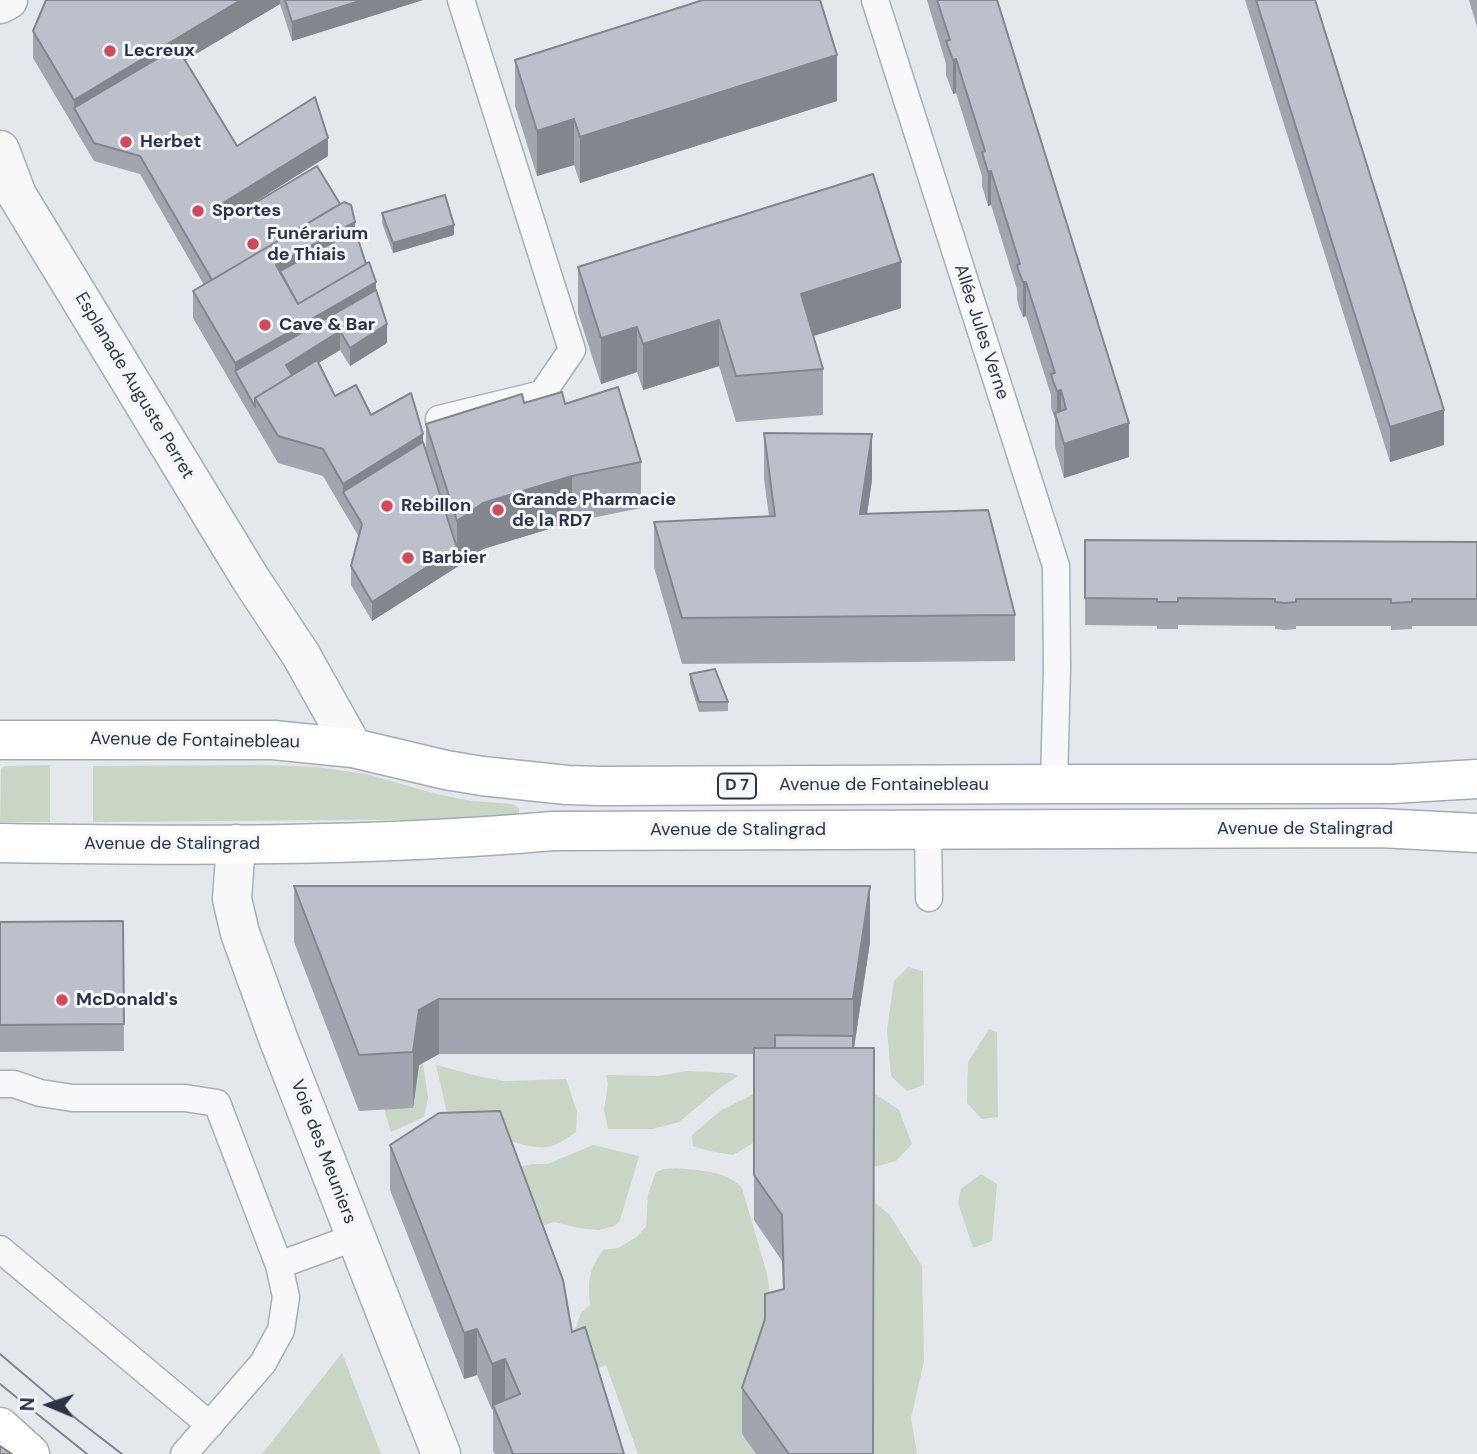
<!DOCTYPE html>
<html>
<head>
<meta charset="utf-8">
<style>
	body { margin:0 }
	#map { position:relative; width:1477px; height:1454px; overflow:hidden; background:#e4e7ec; font-family:"DM Sans",sans-serif }
	canvas { display:block }
	.north { position:absolute; left:14px; top:1370px; width:70px; height:70px; -webkit-text-stroke:5px #f4f6f9; paint-order:stroke; rotate:272deg; font-size:19px; font-weight:700; line-height:28px; text-align:center; color:#2b3445 }
	.north::after { content:''; display:block; margin:auto; width:24px; height:32px; background:#2b3445; clip-path:polygon(50% 0,100% 100%,50% 72%,0 100%) }
</style>
</head>
<body>
<div id="map">
<canvas width="1477" height="1454"></canvas>
<div class="north">N</div>
</div>
<script>
const g = document.querySelector('canvas').getContext('2d');
g.lineJoin = 'round';
function fill(path, color) { g.fillStyle = color; g.fill(path, 'evenodd'); }
function trace(path, color, width, dash) { g.strokeStyle = color; g.lineWidth = width; g.lineCap = dash ? 'butt' : 'round'; g.setLineDash(dash || []); g.stroke(path); }
function drawText(font, color, halo, rows, align = 'center') {
  g.font = font + ' "DM Sans",sans-serif'; g.lineWidth = 6; g.setLineDash([]); g.textBaseline = 'middle'; g.strokeStyle = halo; g.fillStyle = color; for (const [text, x, y, turn = 0] of rows) {
    g.save(); g.translate(x, y); g.rotate((+turn || 0) * Math.PI / 180); g.textAlign = isNaN(turn) ? turn : align; if (halo) g.strokeText(text, 0, 0); g.fillText(text, 0, 0); g.restore();
  }
}
const green = new Path2D(`
	M50,765V822H0L1,769L5,766Z
	M265,765L317,767L366,774L440,795L473,801L512,804L519,808V814L479,819L93,822V766Z
	M908,967L923,971L924,1085L907,1091L891,1076L887,1030L894,981Z
	M989,1029L997,1032L998,1117L982,1119L967,1103L968,1062Z
	M423,1063L428,1098L424,1117L391,1132L384,1109L412,1108L419,1065Z
	M436,1065L482,1077L504,1081L566,1079L577,1112L576,1132C569,1136 560,1144 552,1146C525,1154 472,1124 447,1113Z
	M688,1071L732,1073L738,1076L720,1088L679,1122L653,1129H608L604,1110L608,1084L606,1075L658,1076Z
	M874,1093L899,1110L912,1144L896,1161L874,1167Z
	M754,1094L755,1142L733,1155L709,1151L693,1146L692,1135L720,1111Z
	M593,1145L639,1156L620,1220L615,1226L599,1230L579,1228L554,1222L536,1228L517,1167L533,1164H548Z
	M677,1168C699,1171 726,1170 742,1188L767,1274L776,1337L742,1434L756,1454H638L606,1365L585,1373L575,1329L581,1313L590,1305C588,1280 588,1272 603,1250L618,1248L637,1237L646,1226L648,1194L656,1172L664,1169Z
	M981,1174L997,1184L992,1241L973,1248L958,1203L961,1189Z
	M875,1203L889,1214L922,1266L924,1361L911,1418L917,1454H874Z
	M342,1353L381,1454H262Z`);
const service = new Path2D(`
	M875,0L1056,566L1057,668L1054,784
	M439,419L542,394L572,350L461,0
	M928,829L929,898
	M0,1084H14L40,1093L73,1098H185L217,1103L279,1265
	M0,1249L210,1425
	M184,1454L263,1363L281,1330L286,1297L279,1265L356,1237`);
const minor = new Path2D(`
	M0,4L8,0
	M0,150L17,195L250,578L301,655L353,748
	M236,844L232,899L240,933L278,1038L441,1454`);
const secondary = new Path2D(`
	M0,1427L30,1454`);
const primary = new Path2D(`
	M0,740H273L353,748L446,770L482,776L567,785L601,786L1054,784H1392L1477,779
	M0,843C184,846 370,847 553,831L1379,828L1477,833`);
const tram = new Path2D(`
	M0,1354L79,1421L122,1454
	M0,1384L87,1454`);
const wall = new Path2D(`
	M46,0H423L292,41L280,4L185,60L237,146L328,156L223,222L355,230L376,290L387,343L350,366L340,350L318,363L335,396L423,442L426,453V424L524,403L565,404L641,462V508L572,522L483,549L457,567L372,621L351,585V566L359,537L323,476L278,463L193,318V291L204,285L140,174L94,161L33,58V31Z
	M927,0H997L1129,457L1064,478L1055,447V419L1051,408V395L1026,316L1023,317L1019,307L1017,299V289L991,205L988,206L982,186V176L956,93L953,94L946,75V64Z
	M1245,0H1315L1444,445L1390,462Z
	M1469,0H1477V27Z
	M515,60L837,101L580,183L574,165L537,176L515,106Z
	M382,213L454,235L393,253L382,223Z
	M578,267L901,308L813,336L823,369V415L736,422L719,366L643,390L637,372L601,384L578,313Z
	M764,433L872,480L867,514L1015,615V661L682,664L654,567V522L769,516L764,479Z
	M1085,540L1477,542V626H1412V629L1391,630V626H1296V629L1285,630L1275,629V626L1178,625V629H1157V626L1085,625Z
	M690,674L728,702V711L699,712L690,683Z
	M294,886L870,942L854,1048L873,1454H756L742,1434V1388L783,1289L782,1261L754,1220V1054H439L419,1065L413,1108L359,1111L294,942Z
	M123,921L124,1051L0,1052V922Z
	M390,1145L572,1332L624,1454H495L493,1451V1409L492,1410L477,1375L464,1379L390,1190Z`);
const shadedWall = new Path2D(`
	M241,0H280V4L82,122L74,108V100Z
	M363,0H423L292,41V22Z
	M837,55V101L580,183V137Z
	M956,59V93L953,94V60Z
	M574,119V165L537,176V131Z
	M328,138V156L215,227V208Z
	M991,171V205L988,206V172Z
	M355,222V249L284,287L215,286Z
	M454,225V235L393,253V243Z
	M901,262V308L801,340V294Z
	M376,282V309L235,371V363Z
	M1023,282H1026V316L1023,317Z
	M719,320V366L643,390V344Z
	M387,324V343L350,366V348Z
	M637,327V372L601,384V338Z
	M340,331V350L286,383V365Z
	M1061,390V425L1057,420V391Z
	M1444,410V445L1390,462V427Z
	M1129,423V457L1064,478V444Z
	M423,434V461L343,492V484Z
	M872,434V480L860,560V514Z
	M572,476V522L483,549L457,567L372,621V602L457,548V521L483,503Z
	M870,886V942L853,1054V999Z
	M439,999V1054L419,1065L413,1108V1052L419,1010Z
	M477,1329V1375L464,1379V1333Z
	M505,1359V1404L493,1405L492,1410V1364Z`);
const building = new Path2D(`
	M46,0H241L74,100L33,31Z
	M285,0H363L292,22Z
	M703,0H820L837,55L580,137L574,119L537,131L515,60Z
	M937,0H997L1129,423L1064,444L1055,413L1066,409L1061,390L1057,391L1053,381L1051,374L1055,373L1026,282H1023L1019,272L1017,265L1020,264L991,171L988,172L982,152L985,151L956,59L953,60L946,41L950,40Z
	M1256,0H1315L1444,410L1390,427Z
	M177,47L237,146L315,97L328,138L215,208L223,222L317,166L340,204L212,280L140,156L94,143L74,108Z
	M873,174L901,262L801,294L823,369L736,376L719,320L643,344L637,327L601,338L578,267Z
	M445,195L454,225L393,243L382,213Z
	M344,202L351,205L355,222L276,265L298,304L369,262L376,282L235,363L193,291Z
	M355,230L366,264L298,304L280,271Z
	M376,290L387,324L350,348L340,331L286,365L292,375L255,398V407L235,371Z
	M317,360L335,396L356,385L371,415L411,393L423,434L343,484L323,449L278,436L255,398Z
	M618,387L641,462L572,476L483,503L457,521L426,424L522,394L524,403L562,392L565,404Z
	M764,433L872,434L860,514L988,510L1015,615L682,618L654,522L775,516Z
	M423,442L457,548L372,602L351,566L362,524L343,492Z
	M1085,540L1477,542V599H1412V602L1391,603V599H1296V602L1285,603L1275,602V599L1178,598V602H1157V599L1085,598Z
	M715,669L728,702H699L690,674Z
	M294,886H870L853,999H439L419,1010L413,1052L359,1055Z
	M123,921L124,1024L0,1025V922Z
	M775,1035L853,1036V1048H775Z
	M754,1048H874L873,1454H789L742,1388L765,1319V1294L784,1289L782,1215L754,1175Z
	M500,1111L563,1280L572,1332L585,1327L624,1454H513L493,1405L520,1394L505,1359L492,1364L477,1329L464,1333L390,1145L439,1113Z
	M0,1446L12,1454H0Z`);
const markers = [
	[110,51,7,"#d1495b"],
	[126,142,7,"#d1495b"],
	[198,211,7,"#d1495b"],
	[253,244,7,"#d1495b"],
	[265,325,7,"#d1495b"],
	[387,506,7,"#d1495b"],
	[498,510,7,"#d1495b"],
	[408,558,7,"#d1495b"],
	[62,1000,7,"#d1495b"]
];
const shields = [
	[737,786,38]
];
const shieldNames = [
	["D 7",737,786]
];
const poiNames = [
	["Lecreux",124,51],
	["Herbet",140,142],
	["Sportes",212,211],
	["Funérarium",267,234],
	["de Thiais",267,255],
	["Cave & Bar",279,325],
	["Grande Pharmacie",512,500],
	["de la RD7",512,521],
	["Rebillon",401,506],
	["Barbier",422,558],
	["McDonald's",76,1000]
];
const streetNames = [
	["Allée Jules Verne",981,332,72],
	["Esplanade Auguste Perret",134,386,59],
	["Avenue de Fontainebleau",195,741,1],
	["Avenue de Fontainebleau",884,785],
	["Avenue de Stalingrad",1305,829],
	["Avenue de Stalingrad",738,830],
	["Avenue de Stalingrad",172,844],
	["Voie des Meuniers",323,1152,69]
];
fill(green, '#c9d6c5');
trace(service, '#a9aeb7', 29);
trace(minor, '#a9aeb7', 41);
trace(secondary, '#a9aeb7', 41);
trace(primary, '#a3abb8', 41);
trace(service, '#f7f8fa', 26);
trace(minor, '#f7f8fa', 38);
trace(secondary, '#fff', 38);
trace(primary, '#fff', 38);
trace(tram, '#7d8696', 2);
fill(wall, '#a1a5ae');
fill(shadedWall, '#83868d');
fill(building, '#bbc0ca');
trace(building, '#83868d', 2);
for (const [x, y, r, color] of markers) { const dot = new Path2D(); dot.arc(x, y, r, 0, 2 * Math.PI); g.fillStyle = color; g.fill(dot); trace(dot, '#f4f6f9', 2.5); }
for (const [x, y, w] of shields) { const box = new Path2D(); box.roundRect(x - w / 2, y - 12.5, w, 25, 5); g.fillStyle = '#f4f6f9'; g.fill(box); trace(box, '#2b3445', 2); }
drawText('bold 16px', '#2b3445', null, shieldNames);
drawText('bold 18px', '#2b3445', '#f4f6f9', poiNames, 'left');
drawText('18px', '#2b3445', '#f4f6f9', streetNames);
</script>
</body>
</html>
